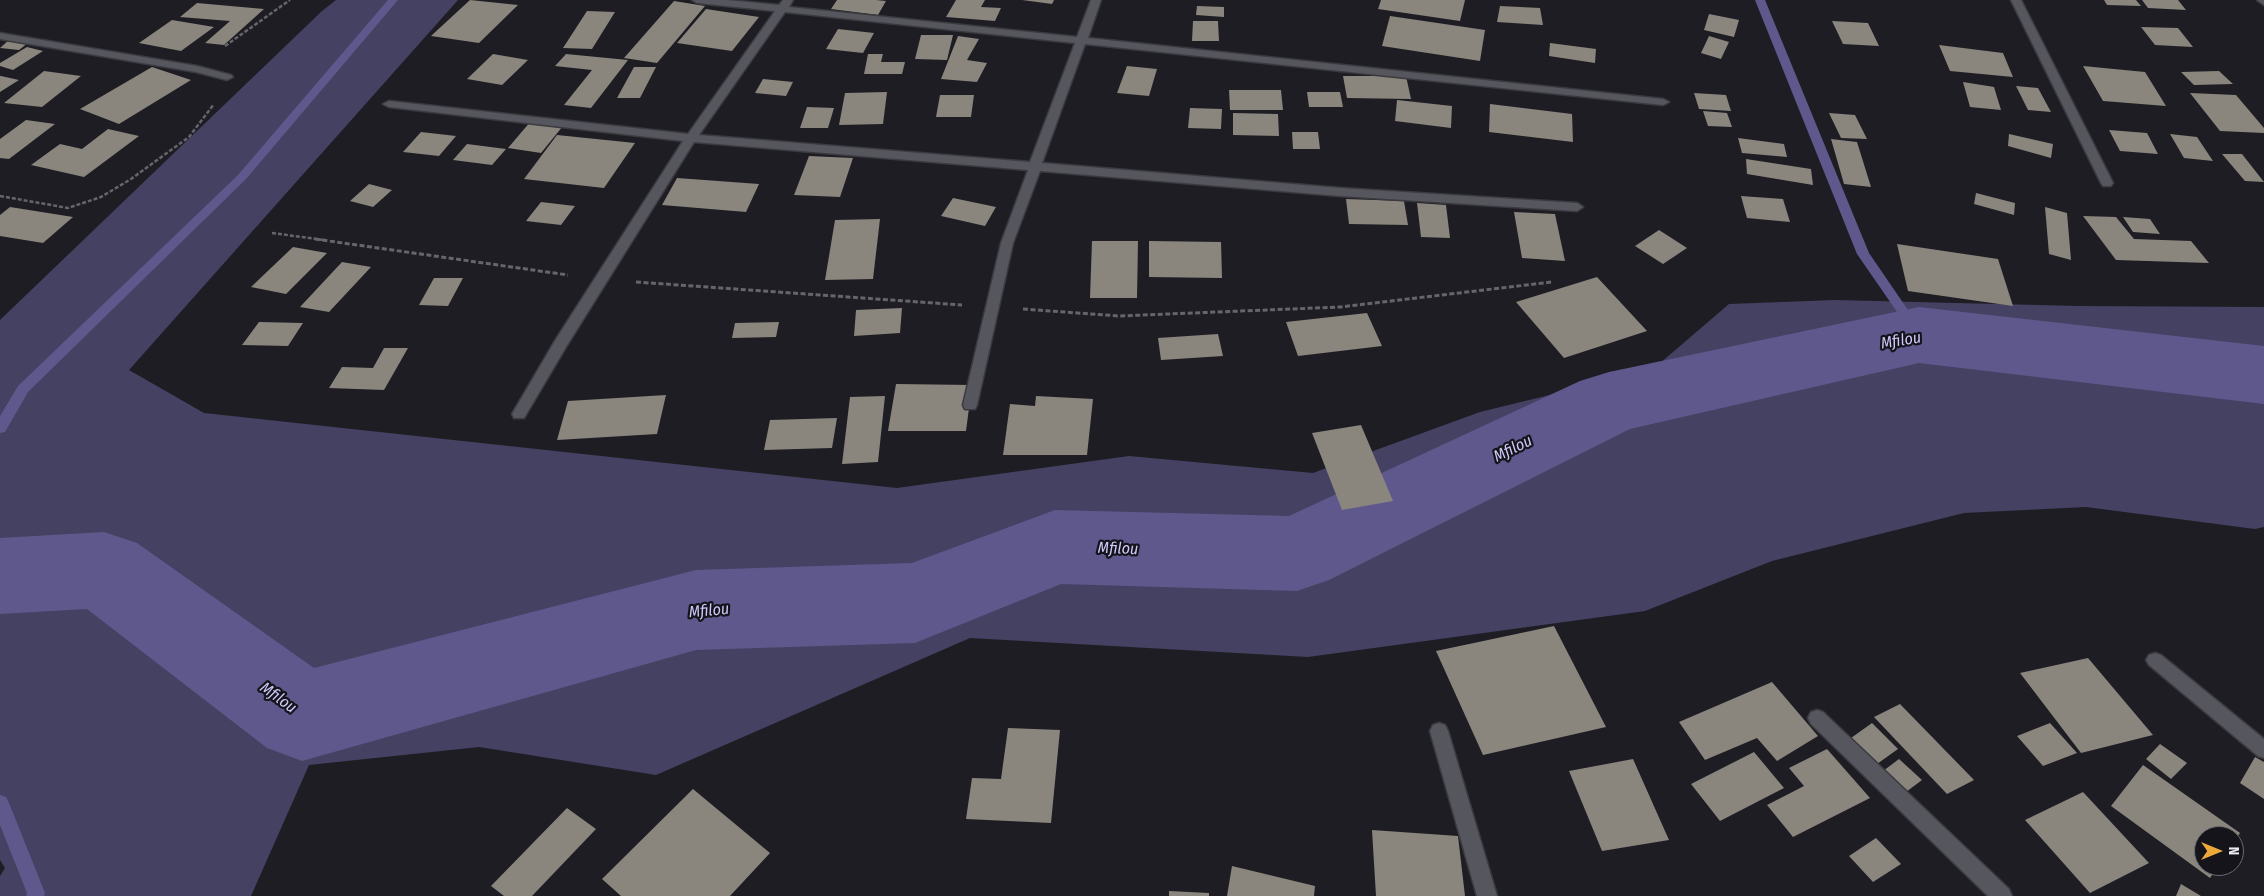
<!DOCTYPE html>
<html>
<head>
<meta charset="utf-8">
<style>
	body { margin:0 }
	#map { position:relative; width:2264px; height:896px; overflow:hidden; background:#1e1d24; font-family:"Fira Sans Condensed",sans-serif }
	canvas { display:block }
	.north { position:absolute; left:2194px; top:826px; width:50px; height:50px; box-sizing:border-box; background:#15141b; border:1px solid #6b6a70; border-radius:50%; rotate:90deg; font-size:14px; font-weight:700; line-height:20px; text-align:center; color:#ebeaef }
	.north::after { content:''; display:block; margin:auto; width:18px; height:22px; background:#eca93a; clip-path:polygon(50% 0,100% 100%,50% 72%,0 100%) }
</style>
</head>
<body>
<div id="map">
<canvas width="2264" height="896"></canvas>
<div class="north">N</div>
</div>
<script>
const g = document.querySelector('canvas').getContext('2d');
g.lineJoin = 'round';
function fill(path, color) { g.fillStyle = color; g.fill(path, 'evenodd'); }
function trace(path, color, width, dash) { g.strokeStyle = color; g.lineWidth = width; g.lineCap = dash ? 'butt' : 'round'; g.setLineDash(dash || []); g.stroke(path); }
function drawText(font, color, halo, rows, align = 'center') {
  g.font = font + ' "Fira Sans Condensed",sans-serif'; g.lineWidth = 4.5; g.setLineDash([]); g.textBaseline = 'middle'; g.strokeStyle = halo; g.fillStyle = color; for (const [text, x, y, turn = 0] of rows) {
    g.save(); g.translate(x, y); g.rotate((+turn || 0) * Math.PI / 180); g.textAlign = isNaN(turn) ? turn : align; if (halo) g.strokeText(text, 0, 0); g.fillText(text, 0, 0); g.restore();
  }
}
const green = new Path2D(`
	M336,0H458L129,370L204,413L897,488L1129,456L1313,473L1480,412L1652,370L1729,304L1835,300L2078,306L2264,307V527L2255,529L2086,507L1964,513L1772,561L1645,611L1308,657L970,638L656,775L479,747L309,765L251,896H0V876L5,868L0,860V320L322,11Z`);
const stream = new Path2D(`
	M388,0H398L246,179L28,392L5,432L0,433V416L18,386L238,175Z
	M1755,0H1765L1869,253L1923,332L1925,335L1923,338H1915L1857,254Z
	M0,795L6,797L9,803L45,893L44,896H26L27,893L0,825Z`);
const river = new Path2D(`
	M1919,307L2264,346V404L1919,363L1630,429L1329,580L1297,591L1061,584L915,643L696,650L302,761L267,748L87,609L0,614V538L104,532L137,543L314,668L696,570L912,563L1055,510L1289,516L1580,381L1609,372Z`);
const building = new Path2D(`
	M470,0L518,5L479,43L431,36Z
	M837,0H876L886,1L878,15L831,9Z
	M956,0H985L981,7L1001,8L995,21L946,17Z
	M1022,0H1054L1052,4Z
	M1381,0H1465L1460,21L1378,9Z
	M2104,0H2136L2141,6L2107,5Z
	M2142,0H2178L2186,10L2148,8Z
	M674,1L705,6L657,63L624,58Z
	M197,3L264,9L224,45L205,43L230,21L180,17Z
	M1197,6L1224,7V17L1196,15Z
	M1500,6L1540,8L1543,25L1497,22Z
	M706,9L759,17L732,51L677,43Z
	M587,11L615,12L592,49L563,48Z
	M1709,14L1739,20L1734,37L1704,30Z
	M1390,16L1485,30L1480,61L1382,46Z
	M172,20L214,27L181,51L139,43Z
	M1193,21H1218L1219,41H1192Z
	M1832,21L1868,23L1879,46L1843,44Z
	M2141,27L2178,28L2193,47L2155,45Z
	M838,29L874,33L863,53L826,49Z
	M921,35H953L947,60L915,59Z
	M958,36L979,39L967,60L987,63L977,82L941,79Z
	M1709,36L1729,42L1721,59L1701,53Z
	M9,40L29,42L19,50L0,48Z
	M1550,43L1596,49L1595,63L1549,56Z
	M1939,45L2003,53L2013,77L1950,71Z
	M27,47L43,51L13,70L0,66V63Z
	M493,54L528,60L502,85L467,79Z
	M566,54L628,60L591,108L564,105L592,70L555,66Z
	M868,54H883L881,62H905L902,74H864Z
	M1127,66L1157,69L1149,96L1117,93Z
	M2083,66L2145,72L2166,106L2103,101Z
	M152,67L191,80L119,124L80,109Z
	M634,67H656L640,98H617Z
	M44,71L81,76L42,107L4,103Z
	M2219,71L2233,84L2194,85L2181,72Z
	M0,76H1L19,80L0,92Z
	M1343,76H1406L1411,99L1347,98Z
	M763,79L793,82L786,96L755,93Z
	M1963,82L1994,87L2001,110L1970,107Z
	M2016,86L2038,88L2051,112L2028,110Z
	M1229,90H1281L1283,110H1230Z
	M887,92L883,124L839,125L845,93Z
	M1307,92H1340L1343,107H1309Z
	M1694,93L1726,95L1731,111L1699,109Z
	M2190,93L2236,95L2264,128V133L2220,131Z
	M940,95H974L971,117H936Z
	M1397,100L1452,106L1451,128L1395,121Z
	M1490,104L1572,114L1573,142L1489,132Z
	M807,107L834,108L828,128H800Z
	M1190,108L1222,109L1221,129L1188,128Z
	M1703,111L1727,113L1732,127L1708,126Z
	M1233,113L1278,114L1279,136L1233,135Z
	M1829,113L1855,115L1867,139L1841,138Z
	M26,120L55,124L9,159L0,158V139Z
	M531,121L563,126L541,153L508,148Z
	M108,129L139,136L84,177L31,165L60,144L82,149Z
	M2109,130L2147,133L2158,154L2120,151Z
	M421,132L456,136L439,156L403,152Z
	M1292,132H1318L1320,149H1293Z
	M2009,134L2053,144L2051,158L2008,146Z
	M2170,134L2197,137L2213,161L2184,158Z
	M557,135L635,143L604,188L524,179Z
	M1738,138L1784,144L1787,157L1742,153Z
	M1831,139L1857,142L1871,187L1844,184Z
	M467,144L506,149L492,165L453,160Z
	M2222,154H2242L2264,182L2245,181Z
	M809,156L853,158L840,197L794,195Z
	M1746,159L1811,169L1813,185L1747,174Z
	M677,178L759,184L746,212L662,205Z
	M369,184L392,190L373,207L350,201Z
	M1976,193L2015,203L2014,215L1974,204Z
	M1741,196L1783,199L1790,222L1747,218Z
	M953,198L996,207L985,226L941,216Z
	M1346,199L1404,201L1408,225L1349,224Z
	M541,202L575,206L561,225L526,221Z
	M1417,203L1446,205L1450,238L1421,237Z
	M10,207L73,217L43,243L0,236V215Z
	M2045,207L2067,213L2071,260L2049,254Z
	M1514,212L1555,214L1565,261L1522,258Z
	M2083,216L2116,217L2134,239L2191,241L2209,263L2116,260Z
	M2123,217L2150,219L2160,234L2133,232Z
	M880,219L873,279L825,280L835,220Z
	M1659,230L1687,248L1663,264L1635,246Z
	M1092,241H1138L1137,298H1090Z
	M1149,241L1221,242L1222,278L1149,277Z
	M1897,244L1998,259L2013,306L1908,291Z
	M293,247L327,253L286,294L251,287Z
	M342,262L371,267L329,312L300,307Z
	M1597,277L1647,331L1564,358L1516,302Z
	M434,278H463L448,306L419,305Z
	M902,308L900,333L854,336L856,310Z
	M1367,313L1382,346L1298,356L1286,322Z
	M259,322L303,323L288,346L242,345Z
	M779,322L776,337L732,338L735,323Z
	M1218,334L1223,356L1161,360L1158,338Z
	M384,348H408L384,390L329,388L342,367L373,368Z
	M896,384L972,385L966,431H888Z
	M666,395L657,434L557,440L568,401Z
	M885,396L878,462L842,464L850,397Z
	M1036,396L1093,399L1087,455H1003L1010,404L1035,406Z
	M837,418L832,448L764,450L770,420Z
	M1361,425L1393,501L1342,510L1312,433Z
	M1554,626L1606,727L1483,755L1436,651Z
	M2088,658L2153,735L2081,753L2020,673Z
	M1772,682L1818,736L1777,761L1757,738L1705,760L1679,722Z
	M1900,704L1974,780L1947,794L1874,717Z
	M1872,723L1898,749L1877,764L1851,738Z
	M2050,723L2077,753L2043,766L2017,736Z
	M1008,728L1060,730L1051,823L966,819L972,778L1001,779Z
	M2160,744L2187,763L2171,779L2146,759Z
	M1827,749L1870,798L1793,837L1767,805L1804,786L1789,768Z
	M1754,752L1784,788L1720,821L1691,784Z
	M2255,757L2264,762V799L2240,783Z
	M1633,759L1669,840L1602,851L1569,771Z
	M1899,759L1922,780L1906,792L1883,771Z
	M2143,765L2240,833L2234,842V836H2204V866H2218L2210,878L2111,806Z
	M693,789L770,853L730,896H621L602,879Z
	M2083,792L2149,863L2090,893L2025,820Z
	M567,808L596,829L532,896H504L491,886Z
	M1372,830L1458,836L1465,896H1376Z
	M1876,838L1901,864L1873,882L1849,856Z
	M1232,866L1315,886L1314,896H1227Z
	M2181,884L2201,896H2176Z
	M1169,891L1209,893V896H1169Z`);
const pathFar1 = new Path2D(`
	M225,46L290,0
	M0,196L68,208L101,197L131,179L189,137L214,104
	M272,233L324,240`);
const path = new Path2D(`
	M315,239L568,275
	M636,282L962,305
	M1023,309L1119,316L1340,307L1552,282`);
const street = new Path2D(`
	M692,0H727L779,5L783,0H793L789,7L1077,37L1091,0H1101L1088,38L1663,99L1669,102L1663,105L1085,44L1042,163L1340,188L1577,203L1583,207L1577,211L1340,196L1040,171L1013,243L977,405L975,409H965L963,405L1001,243L1028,170L694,142L566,347L524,418H514L512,414L556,339L683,141L389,107L383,104L389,101L688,134L775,11L697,3ZM785,12L1075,43L1030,162L699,135Z
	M2011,0H2021L2113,183L2111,186H2103L2101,183Z
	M2257,0H2264V5Z
	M0,33L197,66L231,75L233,77L227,80L196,72L0,39Z
	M2155,653L2161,655L2264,739V758L2258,756L2149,665L2146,660L2149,655Z
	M1817,710L1823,712L2009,889L2012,896H1988L1811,724L1808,718L1811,712Z
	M1439,723L1445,725L1448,731L1497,896H1477L1430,731L1433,725Z`);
const waterNames = [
	["Mfilou",1901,341,-9],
	["Mfilou",1513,449,-26],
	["Mfilou",1118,549,2],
	["Mfilou",709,611,-5],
	["Mfilou",278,698,36]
];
fill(green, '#454162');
fill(stream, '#5f588d');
fill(river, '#5f588d');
fill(building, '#8a857d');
trace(street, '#3a3a3f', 3);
trace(pathFar1, '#66656b', 2.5, [4, 2]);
trace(path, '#66656b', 3, [5, 2.5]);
fill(street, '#56565e');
drawText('italic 16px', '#cec9fa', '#15141b', waterNames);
</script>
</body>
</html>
